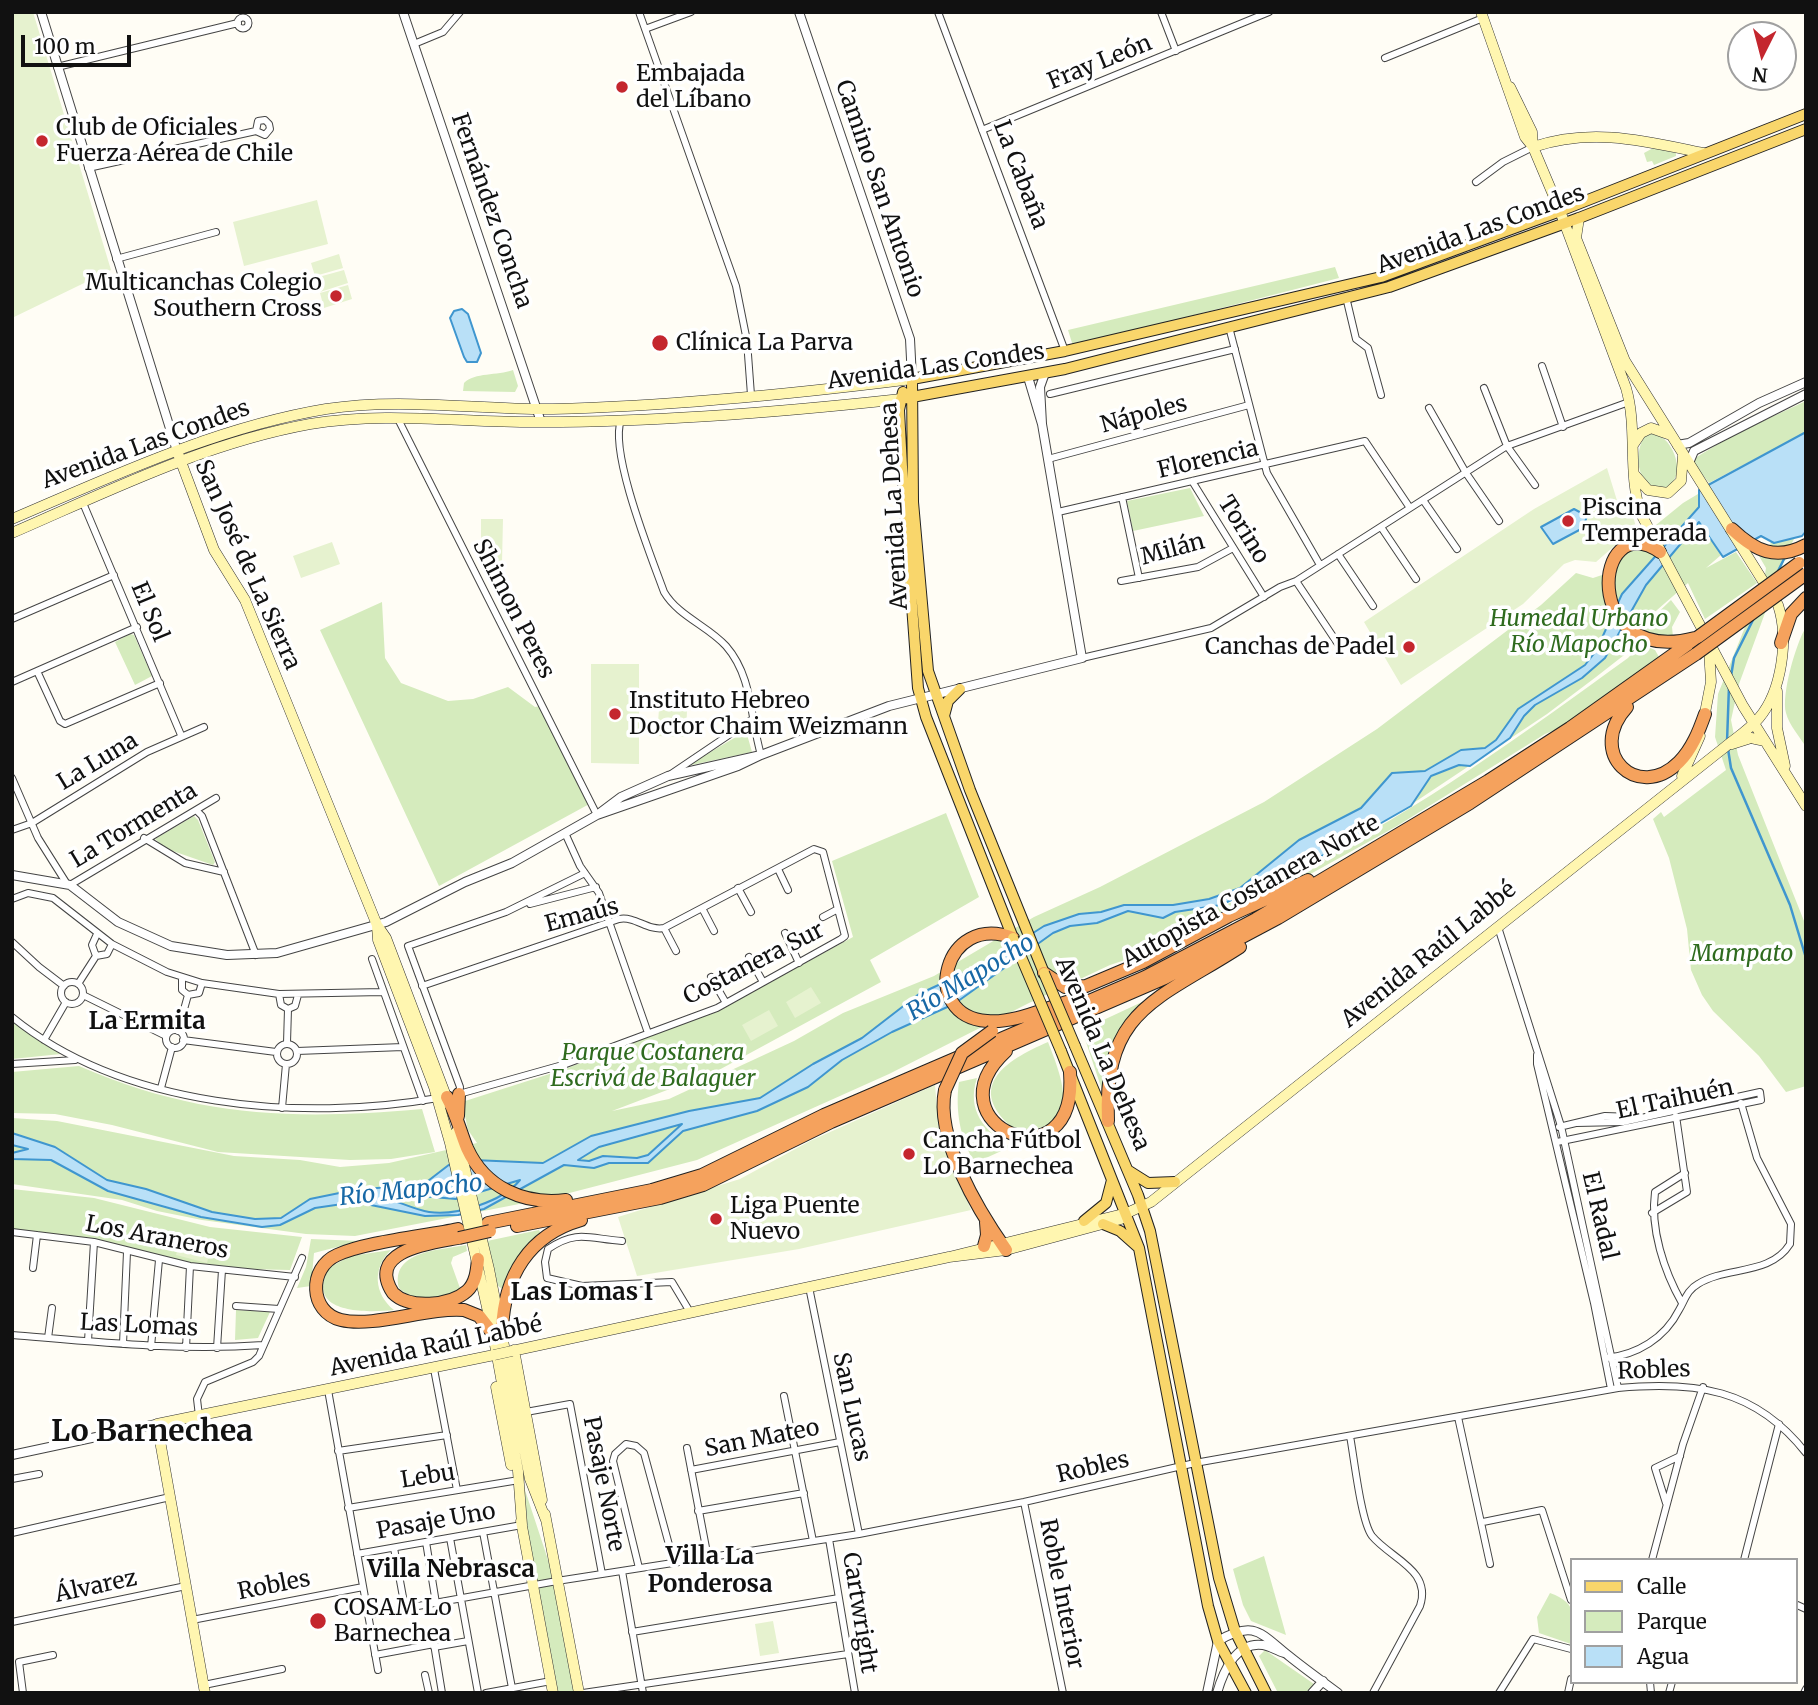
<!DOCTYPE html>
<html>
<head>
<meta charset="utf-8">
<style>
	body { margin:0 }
	#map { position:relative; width:1818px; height:1705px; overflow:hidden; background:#fffdf5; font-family:Merriweather,serif }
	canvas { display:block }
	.frame { position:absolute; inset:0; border:14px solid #111; pointer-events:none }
	.legend { position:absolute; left:1570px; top:1558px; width:228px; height:126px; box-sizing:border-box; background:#fff; border:2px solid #a0a0a0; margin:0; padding:9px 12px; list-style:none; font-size:21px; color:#111 }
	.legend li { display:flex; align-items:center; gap:14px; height:35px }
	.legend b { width:35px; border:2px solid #a0a0a0 }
	.north { position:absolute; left:1727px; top:21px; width:70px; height:70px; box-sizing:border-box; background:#fff; border:2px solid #a0a0a0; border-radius:50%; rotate:186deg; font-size:19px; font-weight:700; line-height:28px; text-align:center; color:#111 }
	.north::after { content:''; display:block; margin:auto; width:24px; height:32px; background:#c4262e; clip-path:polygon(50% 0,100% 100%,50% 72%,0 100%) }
	.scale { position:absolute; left:21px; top:35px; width:110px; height:32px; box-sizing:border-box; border:4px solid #111; border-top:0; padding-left:9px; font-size:21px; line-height:24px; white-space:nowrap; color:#111; -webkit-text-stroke:5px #fff; paint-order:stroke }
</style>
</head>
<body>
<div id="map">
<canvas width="1818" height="1705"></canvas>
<div class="frame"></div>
<ul class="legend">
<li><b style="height:9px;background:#f9d66b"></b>Calle</li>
<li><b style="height:19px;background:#d5ebbd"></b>Parque</li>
<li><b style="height:19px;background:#b9e0f7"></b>Agua</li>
</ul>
<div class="north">N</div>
<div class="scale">100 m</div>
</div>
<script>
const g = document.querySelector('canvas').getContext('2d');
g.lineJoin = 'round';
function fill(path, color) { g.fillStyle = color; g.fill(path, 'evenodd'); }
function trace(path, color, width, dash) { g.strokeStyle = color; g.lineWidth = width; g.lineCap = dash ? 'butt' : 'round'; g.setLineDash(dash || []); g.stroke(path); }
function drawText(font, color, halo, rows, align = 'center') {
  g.font = font + ' Merriweather,serif'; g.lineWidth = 7; g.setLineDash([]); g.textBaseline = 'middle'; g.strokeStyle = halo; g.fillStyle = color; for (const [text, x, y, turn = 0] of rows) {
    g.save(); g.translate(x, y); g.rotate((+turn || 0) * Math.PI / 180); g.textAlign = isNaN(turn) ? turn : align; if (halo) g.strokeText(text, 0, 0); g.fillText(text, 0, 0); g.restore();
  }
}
const green = new Path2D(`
	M1655,147L1676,153V156L1654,165L1652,161L1647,162L1644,153Z
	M1335,267L1339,278L1073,346L1068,330Z
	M513,370L518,386L515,392L463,391L464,383C475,372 497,376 513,370Z
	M1806,401V432L1709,483L1695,465V458L1733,435Z
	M1655,433C1674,440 1688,476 1666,488L1648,486C1636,471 1635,450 1646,434Z
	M1713,485L1798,531L1786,555H1793L1784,561L1739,684L1731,720L1738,755L1806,926V1086L1786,1092L1759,1056L1713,1011L1702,995L1691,970L1687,929L1669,858L1653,819L1661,812L1664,817L1726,770L1715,737L1718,694L1764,580L1766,568L1759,556L1768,557L1771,541L1763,533L1728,549L1706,568L1736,552L1757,583L1705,619L1688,583L1649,617L1646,624L1671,600L1680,612L1672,627L1673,637L1644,633L1645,626L1637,645L1596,677L1547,714L1400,812L1215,908C1247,899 1277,881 1307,866C1421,809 1524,733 1628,658L1641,644L1655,650L1659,657C1625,687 1587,718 1545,734L1397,826L1305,877L1152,951L1110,965L1029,1003L889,1074L697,1160L550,1198L355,1236L306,1234L202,1220L157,1211L122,1200L12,1184V1118L57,1121L234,1156L300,1160L340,1167L389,1163L477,1143L468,1130L462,1102L565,1069L723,1008L853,937L832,861L946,813L979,897L870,960L881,982L717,1071L612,1111L669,1099L794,1041L843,1013L934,976L1034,917L1100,887L1264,802L1377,729L1541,605L1576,573L1593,578L1605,574L1640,538L1683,503Z
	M1190,488L1204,516L1133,531L1127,501Z
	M382,602L385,658L401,683L448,701L473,699L508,687L535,707L545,705L593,802L439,886L320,630Z
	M1806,627V747C1800,737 1789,725 1786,713C1781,695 1796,643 1806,627Z
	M130,634L134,635L152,676L135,685L115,642Z
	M746,731L752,752L687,766Z
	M194,816L198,820L215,862L213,865L167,849L155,839Z
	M1157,995L1143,1009L1102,1090L1082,1030Z
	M12,1022L61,1054L12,1059Z
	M1048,1042C1065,1085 1082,1132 1015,1130C964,1088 1004,1061 1048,1042Z
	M79,1066C198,1118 295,1120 422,1109L435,1152L391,1159L350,1160L218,1152L112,1125L55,1114L12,1113V1072Z
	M977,1078C966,1111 985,1131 1010,1147L975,1163C960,1139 955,1110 959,1082Z
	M12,1189L94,1198L210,1227L302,1237L290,1270L202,1268L94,1242L12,1233Z
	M539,1230L541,1234L504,1290L498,1286L487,1241Z
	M311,1239L360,1241L314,1253L311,1286L297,1288L306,1267Z
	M466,1245L467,1251L453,1257L451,1263L461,1291C440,1296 415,1304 399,1288C390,1251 440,1250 466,1245Z
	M391,1250C372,1268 374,1294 394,1310C367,1313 302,1314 330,1267L351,1256Z
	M236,1310L270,1312L258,1338L235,1340Z
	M525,1490L552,1572L575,1693H558L527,1528Z
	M1264,1556L1286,1635L1251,1621L1243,1605L1233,1569Z
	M1550,1593C1580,1604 1571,1616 1571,1644L1539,1633L1537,1617Z
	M1265,1650L1314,1684L1308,1693H1278L1259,1656Z`);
const pitch = new Path2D(`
	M12,12H33L111,270L12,318Z
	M317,200L328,244L244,266L233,222Z
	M339,254L343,268L315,276L311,263Z
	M344,270L348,283L320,292L315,278Z
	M348,285L352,299L324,308L320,293Z
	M1607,468L1619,507L1629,502L1636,527L1596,562L1575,560L1564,564L1523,604L1401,685L1364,622L1534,509Z
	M481,519H503L502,563H481Z
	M332,542L340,564L301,578L293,556Z
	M591,664H639V764L591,763Z
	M659,709L687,710L686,737L657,736Z
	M811,987L821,1003L795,1018L786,1002Z
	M769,1010L778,1026L751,1041L742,1025Z
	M935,1085L939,1131L971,1210L799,1249L637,1276L618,1217L740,1179L810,1141Z
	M180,1239L211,1247L207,1263L176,1255Z
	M773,1621L779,1653L760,1656L755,1624Z`);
const water = new Path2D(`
	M462,309L468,314L481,353L477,362H467L464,357L450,318L454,311Z
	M1806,432V531L1802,536L1774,543L1761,536L1723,557L1699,522L1646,585L1605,658L1582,678L1535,705L1524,716L1510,738L1470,766L1459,765L1431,776L1411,806L1334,850L1221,905L1175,912L1163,918L1128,911L1097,923L1070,926L1053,933L954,1004L892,1032L842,1060L808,1087L757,1111L683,1131L648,1163H609L594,1168L564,1165L484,1209L458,1215L425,1216L356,1202L315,1208L280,1225L262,1227L201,1217L108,1191L51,1160L12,1159V1153L28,1149L12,1145V1133L55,1147L107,1180L146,1189L212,1212L255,1219L281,1218L310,1199L354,1190L424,1184L450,1164L473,1160L543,1163L591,1136L689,1111L760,1098L813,1064L862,1038L919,994L986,963L1044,926L1079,914L1101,912L1124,905H1173L1209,899L1240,888L1299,840L1361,808L1392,773L1425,771L1461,750L1485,748L1496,740L1518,709L1585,665L1596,651L1622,594L1699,507V490ZM682,1124L648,1155L637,1158L603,1156L589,1161L578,1160L599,1147ZM520,1180C502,1202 456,1216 429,1212C417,1210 404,1204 392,1200L409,1195L456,1199Z
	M1574,509L1587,516L1583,528L1553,544L1541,527Z`);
const stream = new Path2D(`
	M1778,571L1786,555
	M1731,676L1734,658L1754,618
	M1727,742L1729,686
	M1728,749L1731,768L1790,905L1806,958`);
const minor = new Path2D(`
	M639,12L736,286L747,341L751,395
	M938,12L1065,351
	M1161,12L1176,51
	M237.5 23a5.5 5.5 0 1 1 11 0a5.5 5.5 0 1 1-11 0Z
	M645,29L691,12
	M414,44L443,32L460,12
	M1385,58L1483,18
	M57,67L238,23
	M982,130L1269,12
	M88,168L256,131L265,135L270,129L269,124L265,120L258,121L256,131
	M1476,182L1503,162L1533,147
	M116,259L216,232
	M1346,297L1356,339L1368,348L1381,395
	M1229,327L1267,473L1320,565
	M1542,366L1563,427
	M1484,388L1507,446L1535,485
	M1050,394L1235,349
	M1429,408L1466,473L1499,521
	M398,419L597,815
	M621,420C609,452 651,556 664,592C678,616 708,626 726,646C753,677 750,718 761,755
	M1048,459L1249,405
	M1192,481L1264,597
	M1122,497L1139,578
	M1423,500L1457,549
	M83,503L181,735
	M1058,512L1365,441L1410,508
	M1381,527L1416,579
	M1338,554L1373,606
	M1121,581L1198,567L1233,548
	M1296,581L1338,644
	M12,619L114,575
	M1082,658L1211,628L1280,587L1296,581L1507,446L1629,402
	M37,671L60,721L65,724L160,683
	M12,682L137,627
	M671,774L751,720
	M12,778L38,838L67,884
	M197,811L202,816L256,955
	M12,830L32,823L147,752L204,727
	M565,833L580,866L599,893L648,1033
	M144,838L185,863L224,872
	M778,869L788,890
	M70,885L216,798
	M738,888L751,912
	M12,899L28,893L53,898L112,944L167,972L202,983L279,994L383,992
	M530,904L596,887
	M702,908L714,931
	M823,917L838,909
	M1498,927L1561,1126L1618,1388
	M664,928L676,951
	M785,933L799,963
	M97,934L92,945L96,956L107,954L112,944
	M12,942L39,967L64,986
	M749,957L763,982
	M372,959L423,1101
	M182,977V990L188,995L199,993L202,983
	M711,977L726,1003
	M61 993a11 11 0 1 1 22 0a11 11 0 1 1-22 0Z
	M78,984L96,956
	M422,986L619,919C636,916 647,931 664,928L814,849L823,852L845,936L841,939L717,1008L566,1064L459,1094
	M279,994L281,1005L288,1009L295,1006L298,995
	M83,995L166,1036
	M12,1017C124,1108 301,1122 438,1098
	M166 1039a9 9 0 1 1 18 0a9 9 0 1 1-18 0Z
	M178,1031L188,995
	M44,1040L66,1002
	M183,1040L276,1052
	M287,1043L288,1009
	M277 1054a10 10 0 1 1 20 0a10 10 0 1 1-20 0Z
	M297,1051L403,1047
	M1537,1055V1064L1594,1303L1611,1389
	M12,1064L75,1060
	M161,1088L172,1047
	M459,1094L460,1087L408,946L506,912L585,873
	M282,1108L286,1064
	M1559,1127L1605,1116L1634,1117
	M1557,1142L1761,1100L1760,1092L1623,1122L1576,1123
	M1652,1213L1687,1192L1676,1116
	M12,1232L94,1242L190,1266L295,1277
	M622,1241C590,1239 577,1229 548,1249L545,1262L547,1278L582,1286L672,1282L690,1312
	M33,1268L37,1235
	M809,1287L859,1534
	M1682,1303C1664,1271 1650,1229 1655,1192L1685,1173
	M236,1306L279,1309
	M12,1335C96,1342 179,1351 263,1345
	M48,1338L52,1308
	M88,1341L94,1242
	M123,1344L127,1252
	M151,1347L159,1260
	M186,1348L190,1266
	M217,1348L222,1270
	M1606,1358C1637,1355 1665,1338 1679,1310C1685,1300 1687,1290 1698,1284C1726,1266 1770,1276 1790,1244L1791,1224L1757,1158L1741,1103
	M434,1369L457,1490
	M328,1390L378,1670
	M784,1396L813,1541
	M526,1412L570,1404L602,1574
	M199,1416L197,1399L205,1382L253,1362L259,1356L302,1258
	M1458,1417L1490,1564
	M1350,1436C1354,1457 1361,1522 1372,1536C1391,1559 1432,1570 1420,1606L1373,1693
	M687,1448L708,1558
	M338,1451L447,1435
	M691,1470L840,1442
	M12,1479L39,1474
	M1024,1502L1063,1693
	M1666,1503L1655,1468L1680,1456
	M348,1508L513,1481
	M698,1511L804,1493
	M1483,1522L1542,1510L1571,1600
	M483,1532L512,1688
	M12,1533L170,1497
	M450,1538L478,1693
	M829,1539L855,1693
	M426,1542L436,1603
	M394,1548L405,1608
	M357,1554L522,1525
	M1652,1560L1683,1444L1703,1387
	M1744,1560L1779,1424
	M639,1568L613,1461L615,1454L626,1444L636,1446L644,1453L674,1563
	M622,1571L643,1693
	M1795,1604L1806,1609
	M368,1615L557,1581L859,1534L1024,1502L1195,1463L1618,1388C1695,1381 1755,1388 1806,1453
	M192,1620L363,1587
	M12,1622L186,1586
	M632,1632L839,1598
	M434,1647L468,1641
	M375,1655L434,1644L442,1693
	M425,1675L429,1693
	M1650,1682L1651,1693
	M204,1685L282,1669
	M23,1693L19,1662L53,1655
	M486,1693L551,1681
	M583,1693L848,1654
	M1499,1693L1533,1639L1571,1649
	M1568,1693L1571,1679
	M1669,1693L1672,1682
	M1804,1693L1806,1689`);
const tertiary = new Path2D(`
	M41,12L177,451
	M403,12L541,422
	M799,12L910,339L912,379
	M1042,424L1040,387L1045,373
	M1677,445L1689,443L1759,403L1806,382
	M1689,463L1694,451L1806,394
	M597,815L738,766L761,755L889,706L1082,658L1042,424L1028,377
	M12,875L70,885L118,922L171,946L227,955L277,953L386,922L465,882L512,863L597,815L621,797L668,776L761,755
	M12,1455L157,1424
	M1207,1693L1218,1641C1255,1619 1261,1634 1289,1656C1305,1669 1322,1681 1338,1693
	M1217,1693C1223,1672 1236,1641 1263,1645C1270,1646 1277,1651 1284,1653
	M1312,1693L1323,1681`);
const secondary = new Path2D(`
	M1481,12L1525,137L1533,147L1560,211L1626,388C1638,429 1627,473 1641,514L1743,706L1806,806
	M1510,87L1532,132L1533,147
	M1533,147C1592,127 1645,141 1703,153
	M1633,445L1641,433L1651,428L1668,434
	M177,451L214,550L245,600L377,925L386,938L449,1104
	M1634,474L1648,490L1668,493L1681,481L1683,456
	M12,519C113,476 217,427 326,409C401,397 478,410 553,409C672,406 793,394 912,379
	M12,533C109,491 205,443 310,424C386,411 465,423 542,422C661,422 782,412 901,399
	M1777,691V728L1785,766
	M1704,718L1711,682L1709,650
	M1732,744L1751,738L1765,741
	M1682,776L1700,736
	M377,926L378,940L434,1087L450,1143L493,1334L518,1471L522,1525
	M456,1132L489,1269L530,1479L546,1520
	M949,1257L1127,1213L1151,1202L1725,747C1736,738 1750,729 1759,718C1782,691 1789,638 1778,605L1625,361L1576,238L1579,218
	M514,1350L542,1500
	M512,1351L949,1257L1006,1250L1121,1219L1127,1213
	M496,1387L511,1465
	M545,1514L579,1693
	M521,1521L553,1693
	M205,1693L157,1424L494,1355`);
const primary = new Path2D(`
	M912,379L1065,351L1381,277L1560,211L1806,114
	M912,379L913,502L928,671L970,790L1044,973
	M903,392L899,410L902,467L918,688L926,717L1013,938
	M901,399L1065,369L1389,287L1579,218L1806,129
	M944,716L948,701L960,689
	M1075,1046L1138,1195L1150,1231L1219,1578L1235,1631L1266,1693
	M1061,1051L1139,1248L1208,1606L1218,1641L1246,1693
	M1129,1171L1148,1183L1175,1182
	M1084,1221L1106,1203L1112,1180
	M1103,1224L1120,1231L1138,1247`);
const motorway = new Path2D(`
	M1732,529C1755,551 1776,561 1806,545
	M1660,552C1592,506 1580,668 1695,638
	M1781,643L1791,614L1806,598
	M1627,707C1585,753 1638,803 1679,762C1692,749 1699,731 1705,714
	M1013,938C944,911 918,1016 987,1021C1015,1024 1049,1006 1077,999
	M1044,973L1065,987L1086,986L1143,962L1229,916L1308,880
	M1006,1051C926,1125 1079,1190 1070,1072
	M945,1090C935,1139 978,1210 1006,1250
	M447,1097C456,1113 460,1131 467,1148C485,1188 524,1205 566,1200
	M458,1116L459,1094
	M1108,1121C1103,1009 1158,1000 1240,947
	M488,1223L652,1190L702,1175L824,1115L1145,977L1256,919L1488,781L1570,728L1698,637
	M517,1226L660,1198L703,1185L831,1122L1165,978L1278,918L1470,803L1696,654
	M458,1229C425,1236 365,1242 337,1255C308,1268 309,1312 341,1320C374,1328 428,1307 464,1310L479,1316L493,1334
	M458,1238C432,1243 365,1250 393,1293C409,1309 450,1306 467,1291C476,1283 477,1270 478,1259
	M984,1246L987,1235L986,1222
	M502,1330C504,1276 529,1235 581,1220`);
const secondaryBridge = new Path2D(`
	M494,1355L512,1351`);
const primaryBridge = new Path2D(`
	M1013,938L1061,1051
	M1044,973L1075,1046`);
const motorwayBridge = new Path2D(`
	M1698,637L1799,563
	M1696,654L1806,574
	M945,1090L962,1053L992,1031
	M459,1238L490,1231`);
const markers = [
	[622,87,7,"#c4262e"],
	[42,141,7,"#c4262e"],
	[336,296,7,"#c4262e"],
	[660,343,9,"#c4262e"],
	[1568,521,7,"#c4262e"],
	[1409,647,7,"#c4262e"],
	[615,714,7,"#c4262e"],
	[909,1154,7,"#c4262e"],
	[716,1219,7,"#c4262e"],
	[318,1621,9,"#c4262e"]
];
const streetNames = [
	["Fray León",1100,63,-22],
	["La Cabaña",1020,175,69],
	["Camino San Antonio",879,189,71],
	["Fernández Concha",491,211,71],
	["Avenida Las Condes",1481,230,-20],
	["Avenida Las Condes",936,367,-8],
	["Nápoles",1144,415,-15],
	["Avenida Las Condes",146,445,-20],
	["Florencia",1208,460,-13],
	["Avenida La Dehesa",895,506,-93],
	["Torino",1243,530,58],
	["Milán",1173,550,-15],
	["San José de La Sierra",247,565,66],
	["Shimon Peres",513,609,63],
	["El Sol",149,612,67],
	["La Luna",98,762,-31],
	["La Tormenta",134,826,-31],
	["Autopista Costanera Norte",1251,892,-29],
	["Emaús",582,916,-15],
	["Avenida Raúl Labbé",1429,955,-39],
	["Costanera Sur",754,964,-27],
	["Avenida La Dehesa",1102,1054,67],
	["El Taihuén",1675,1100,-12],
	["El Radal",1599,1216,77],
	["Los Araneros",157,1238,11],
	["Las Lomas",139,1326,3],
	["Avenida Raúl Labbé",436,1347,-12],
	["Robles",1654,1371,-2],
	["San Lucas",851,1407,78],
	["San Mateo",762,1439,-11],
	["Robles",1093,1468,-13],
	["Lebu",428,1477,-9],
	["Pasaje Norte",603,1484,79],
	["Pasaje Uno",436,1522,-10],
	["Robles",274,1586,-11],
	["Álvarez",96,1587,-12],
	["Roble Interior",1061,1594,79],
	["Cartwright",859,1613,81]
];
const poiNames = [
	["Embajada",636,74],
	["del Líbano",636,100],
	["Club de Oficiales",56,128],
	["Fuerza Aérea de Chile",56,154],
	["Multicanchas Colegio",322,283,"right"],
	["Southern Cross",322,309,"right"],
	["Clínica La Parva",676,343],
	["Piscina",1582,508],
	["Temperada",1582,534],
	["Canchas de Padel",1395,647,"right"],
	["Instituto Hebreo",629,701],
	["Doctor Chaim Weizmann",629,727],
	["Cancha Fútbol",923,1141],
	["Lo Barnechea",923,1167],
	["Liga Puente",730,1206],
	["Nuevo",730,1232],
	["COSAM Lo",334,1608],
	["Barnechea",334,1634]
];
const parkNames = [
	["Humedal Urbano",1579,619],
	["Río Mapocho",1579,645],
	["Mampato",1742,954],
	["Parque Costanera",653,1053],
	["Escrivá de Balaguer",653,1079]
];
const waterNames = [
	["Río Mapocho",971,978,-31],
	["Río Mapocho",411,1191,-6]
];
const neighbourhoodNames = [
	["La Ermita",147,1022],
	["Las Lomas I",582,1293],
	["Villa La",710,1557],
	["Ponderosa",710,1585],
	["Villa Nebrasca",451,1570]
];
const districtNames = [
	["Lo Barnechea",152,1433]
];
fill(green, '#d5ebbd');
fill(pitch, '#e6f2cf');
fill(water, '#b9e0f7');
trace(water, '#3f96cf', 2);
trace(stream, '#3f96cf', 2.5);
trace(minor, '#444', 8);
trace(tertiary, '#444', 10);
trace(secondary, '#333', 11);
trace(primary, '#222', 12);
trace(motorway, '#222', 14);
trace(minor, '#fff', 6);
trace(tertiary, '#fff', 8);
trace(secondary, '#fff6b0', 10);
trace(primary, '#f9d66b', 10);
trace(motorway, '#f5a25d', 12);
trace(secondaryBridge, '#333', 11, []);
trace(primaryBridge, '#222', 12, []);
trace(motorwayBridge, '#222', 14, []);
trace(secondaryBridge, '#fff6b0', 10);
trace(primaryBridge, '#f9d66b', 10);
trace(motorwayBridge, '#f5a25d', 12);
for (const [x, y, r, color] of markers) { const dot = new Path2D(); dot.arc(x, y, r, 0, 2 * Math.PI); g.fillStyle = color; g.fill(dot); trace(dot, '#fff', 2.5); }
drawText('23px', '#111', '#fff', streetNames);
drawText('23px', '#111', '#fff', poiNames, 'left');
drawText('italic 23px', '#2f6b1f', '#fff', parkNames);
drawText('italic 24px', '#1768a6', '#fff', waterNames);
drawText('bold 24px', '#111', '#fff', neighbourhoodNames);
drawText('bold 30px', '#111', '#fff', districtNames);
</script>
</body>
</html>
